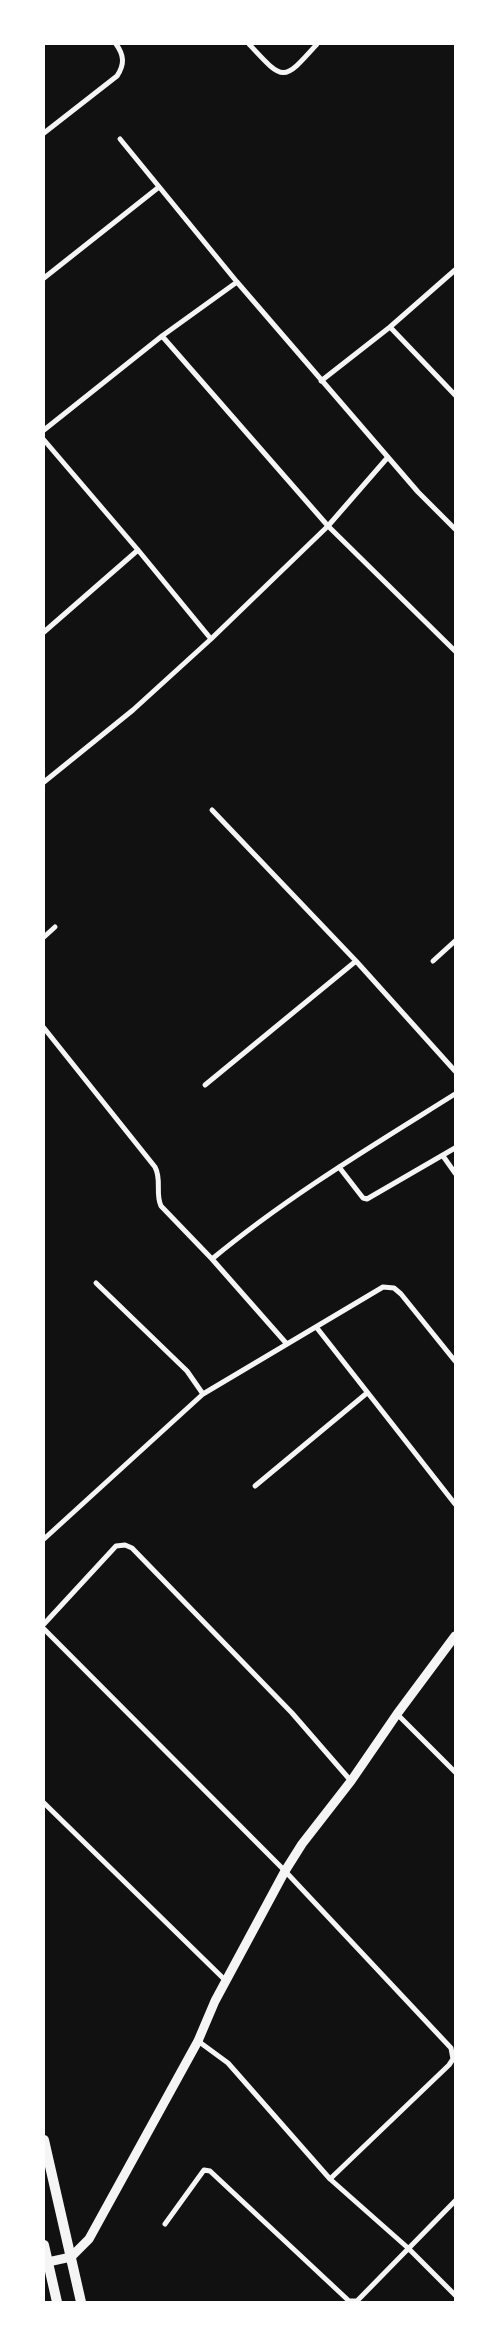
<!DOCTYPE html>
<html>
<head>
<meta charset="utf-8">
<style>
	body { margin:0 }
	#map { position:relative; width:499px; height:2346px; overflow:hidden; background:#111; font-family:Raleway,sans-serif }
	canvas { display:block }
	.frame { position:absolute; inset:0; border:45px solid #fff; pointer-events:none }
</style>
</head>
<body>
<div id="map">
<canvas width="499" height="2346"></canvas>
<div class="frame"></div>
</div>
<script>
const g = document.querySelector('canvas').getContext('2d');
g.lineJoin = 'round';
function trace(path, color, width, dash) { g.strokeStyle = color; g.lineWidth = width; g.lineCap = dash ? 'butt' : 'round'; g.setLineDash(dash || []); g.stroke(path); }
const minor = new Path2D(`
	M249,44C284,82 283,82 317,44
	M44,133L117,76C125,64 124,55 116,44
	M120,139L237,282L418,492L455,529
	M44,278L159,187
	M390,327L455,395
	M162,336L328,526L455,651
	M321,381L390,327L455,270
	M44,430L162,336L237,282
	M44,440L138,550L211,639
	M44,632L138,550
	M44,782L133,710L211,639L328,526L388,457
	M212,810L356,961L455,1071
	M44,937L55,927
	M433,961L455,941
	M44,1028L155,1167C162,1180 155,1193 161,1206L212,1259L286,1343
	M205,1085L356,961
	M443,1156L455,1173
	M339,1167L363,1198L367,1199L455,1148
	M212,1259C288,1196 372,1146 455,1094
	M96,1283L187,1371L203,1394
	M317,1328L455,1504
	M255,1486L367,1393
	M44,1539L203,1394L383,1287L394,1288L401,1294L455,1361
	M44,1624L116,1546L125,1545L132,1548L292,1713L351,1781
	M44,1629L285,1871L451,2048L453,2059L449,2065L330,2179
	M397,1714L455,1772
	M44,1803L226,1981
	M198,2041L228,2063L330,2179L408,2248L455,2295
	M165,2224L204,2170L210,2171L349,2301H357L455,2201`);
const tertiary = new Path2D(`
	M48,2262L71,2257L89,2239L198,2041L215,2001L285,1871L302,1844L351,1781L397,1714L455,1636`);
const secondary = new Path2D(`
	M44,2140L81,2302
	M44,2245L57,2302`);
trace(minor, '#f5f5f5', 5);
trace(tertiary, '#f5f5f5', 9);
trace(secondary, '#f5f5f5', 10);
</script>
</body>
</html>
